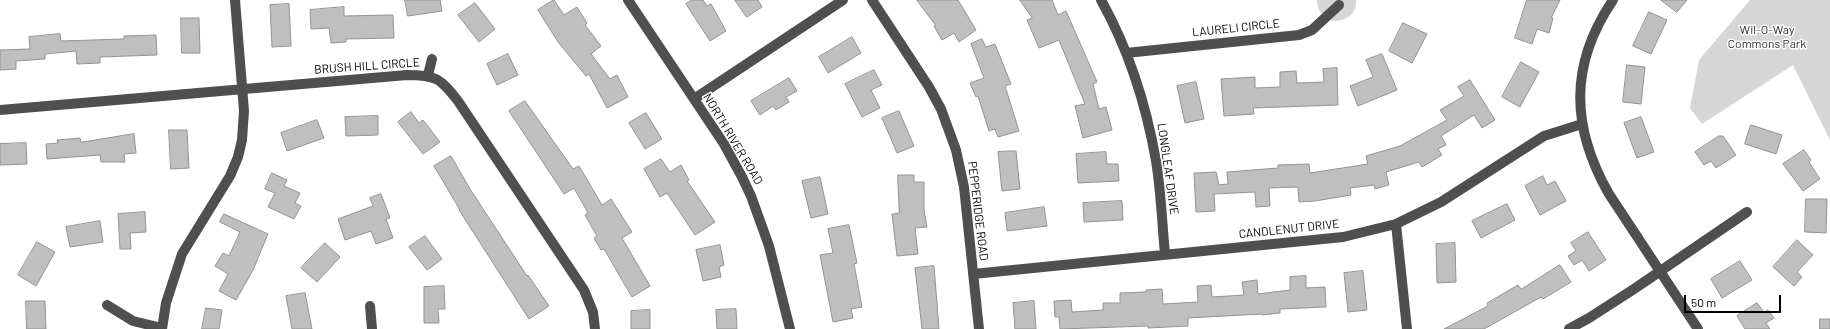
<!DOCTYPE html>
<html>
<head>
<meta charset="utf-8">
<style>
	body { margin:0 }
	#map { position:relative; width:1830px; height:329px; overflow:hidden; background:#fff; font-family:Barlow,sans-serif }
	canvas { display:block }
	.scale { position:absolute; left:1684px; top:295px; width:97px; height:18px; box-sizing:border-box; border:2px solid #000; border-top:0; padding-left:5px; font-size:12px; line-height:14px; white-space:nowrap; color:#000; -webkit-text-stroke:3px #fff; paint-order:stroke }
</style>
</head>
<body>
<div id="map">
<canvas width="1830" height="329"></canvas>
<div class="scale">50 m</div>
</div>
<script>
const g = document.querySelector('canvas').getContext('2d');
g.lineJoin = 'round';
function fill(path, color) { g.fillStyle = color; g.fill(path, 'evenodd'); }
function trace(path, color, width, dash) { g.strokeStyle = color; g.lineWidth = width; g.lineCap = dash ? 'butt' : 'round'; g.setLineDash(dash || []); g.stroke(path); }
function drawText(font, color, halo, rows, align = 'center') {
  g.font = font + ' Barlow,sans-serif'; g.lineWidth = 3; g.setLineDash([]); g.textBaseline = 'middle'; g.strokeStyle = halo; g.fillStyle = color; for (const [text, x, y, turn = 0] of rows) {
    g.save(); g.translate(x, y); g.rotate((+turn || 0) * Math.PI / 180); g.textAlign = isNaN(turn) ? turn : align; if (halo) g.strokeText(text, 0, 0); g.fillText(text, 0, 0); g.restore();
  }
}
const green = new Path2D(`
	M1317,0H1356C1357,14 1346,21 1333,21C1323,17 1317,11 1317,0Z
	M1750,0H1830V140L1793,65L1702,124L1690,108L1699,60Z`);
const building = new Path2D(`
	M405,0H440L442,11L408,16Z
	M554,0L564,15L577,7L587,23L585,25L601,46L591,54L610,79L617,75L628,97L607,108L589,74L586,76L558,42L538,10Z
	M692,0H703L707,6L711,4L726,31L710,41L686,4Z
	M735,0H758L762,7L747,17Z
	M917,0H958L976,30L959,42L954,33L942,40L934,26L935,25Z
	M1020,0H1052L1058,15L1066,11L1097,82L1093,84L1099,109L1106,107L1112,130L1083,138L1075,106L1085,104L1059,40L1039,48L1027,20L1032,18Z
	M1527,0H1560L1551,18H1553L1549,33L1537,29L1532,44L1515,38Z
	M1661,0H1687L1677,12Z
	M475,3L495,29L479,42L458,15Z
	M289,4L291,46L272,47L270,5Z
	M344,7V16L393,15L394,38L346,39V42L331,43L329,28L311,29L310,10Z
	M1649,12L1667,20L1651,54L1633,46Z
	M181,18H199L200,53H182Z
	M1403,23L1427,34L1412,63L1389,51Z
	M60,34L61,41L124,39V36L156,35L157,55L100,57V63L77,64L76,51L45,54V59L16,61V69L0,70V50L30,49L29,37Z
	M852,37L861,53L828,73L819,57Z
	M982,39L986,47L995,44L1011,84L1005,86L1019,131L998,137L995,129L989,131L978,96L976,97L970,83L984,78L971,44Z
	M508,54L518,75L497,85L487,64Z
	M1382,54L1397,90L1358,106L1350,86L1373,77L1366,60Z
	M1521,62L1539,72L1520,107L1502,97Z
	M1627,65L1645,67L1641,104L1623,102Z
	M1337,68L1338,105L1253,108L1254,114L1224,116L1221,79L1255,77V88L1280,87V72L1296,71L1297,83L1324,82L1323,69Z
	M874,70L882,85L871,90L880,108L862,117L845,84Z
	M789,78L797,91L786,97L789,102L776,110L773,106L760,115L751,101Z
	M1470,80L1495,120L1482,128L1474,115L1441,136L1446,145L1438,149L1442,155L1422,167L1419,162L1386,172L1389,185L1375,189L1374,185L1350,188L1351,195L1315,201L1299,202L1298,187L1269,188L1270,206L1256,207L1255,192L1214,194L1215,211L1196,212L1194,173L1216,172L1219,185L1228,184L1227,172L1278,168V165L1309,164L1310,173L1368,164L1366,156L1400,146L1447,120L1440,110L1464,96L1458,87Z
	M1196,82L1204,119L1185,123L1177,86Z
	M525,101L573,169L579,166L602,205L611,199L632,232L622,238L650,286L632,297L604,249L601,250L594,238L597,236L585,215L588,213L574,188L564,194L509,111Z
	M899,111L914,146L897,153L882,118Z
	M411,112L419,123L423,120L440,142L423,154L398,122Z
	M646,113L662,139L645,149L629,123Z
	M378,116V135L346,136L345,117Z
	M1641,117L1654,152L1637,158L1624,123Z
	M317,120L324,138L287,151L281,133Z
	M1751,125L1782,135L1776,154L1745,144Z
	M169,130H187L189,168L171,169Z
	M134,134L136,153L124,154L125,162H101L100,155L47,159L46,144L58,143L57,140L80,138L81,142Z
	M1719,136H1723L1736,155L1716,168L1711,161L1704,165L1695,152Z
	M26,143L27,164L0,165V144Z
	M1804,150L1811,160L1809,162L1820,179L1803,191L1783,164Z
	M1008,151H1016L1020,189L1002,191L998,152Z
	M1106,152L1107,164H1118L1119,181L1078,183L1076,154Z
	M451,156L470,189L527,276L528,275L549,306L529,319L459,210H460L434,166Z
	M661,159L670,172L681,165L689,180L687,181L715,222L695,235L667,193L660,197L644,169Z
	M272,173L287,180L284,186L300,193L295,203L301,206L294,219L268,207L275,193L265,189Z
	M898,175H914V182H924V210L927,227L915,228L918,254L897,256L892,214L899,213Z
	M1543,176L1547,185L1555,181L1566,201L1540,215L1525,186Z
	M820,177L828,214L811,218L802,181Z
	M381,194L390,218L386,219L393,238L376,244L371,231L345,240L338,219L373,206L370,198Z
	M1806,199H1827L1826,233L1805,232Z
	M1122,201L1123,220L1084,222L1083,203Z
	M1507,204L1515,220L1481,238L1472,221Z
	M1044,207L1047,226L1007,231L1005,213Z
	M145,212L146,232L130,233L131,249H120L118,214Z
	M224,214L268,234L253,270L236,300L219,291L228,274L215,266L223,253L229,256L240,232L220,222Z
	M100,221L103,242L70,247L66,227Z
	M849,225L857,263L854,264L862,307L851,309L853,318L833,322L820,255L833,253L828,229Z
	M1588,232L1606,260L1589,271L1582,260L1574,265L1568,256L1576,251L1571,243Z
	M425,236L442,259L427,270L409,247Z
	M1797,240L1813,255L1797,272L1802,277L1794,286L1773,267Z
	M37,242L55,252L36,286L18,275Z
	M325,243L340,257L317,282L301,268Z
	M1455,243L1456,282L1437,283L1436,244Z
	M720,245L724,265L719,267L721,277L703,281L696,250Z
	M1740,261L1752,280L1722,298L1711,279Z
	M1560,265L1571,282L1543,299L1541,297L1484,329H1444L1488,306L1487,303L1518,285L1521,289Z
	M934,266L939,329H922L915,268Z
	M1363,271L1367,310L1348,312L1344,273Z
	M1306,276V288L1325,287L1326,307L1280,309V313L1262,315V314L1188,318V326L1148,328V326L1060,329L1059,317H1055L1054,301L1071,300L1072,312L1103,310V303H1120V293L1146,292V290L1162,289L1163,304L1198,302L1197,286L1211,285L1212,297L1244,295L1242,282L1257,280L1258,294L1290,290V277Z
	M444,286L445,309H438L439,323H424V287Z
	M305,293L312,329H292L286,296Z
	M26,301H45L46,329H27Z
	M1034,301L1036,329H1015L1013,303Z
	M1757,303L1764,312L1768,310L1774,318L1766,323L1770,329H1745L1737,316Z
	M206,308L222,310L219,329H202Z
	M736,309L737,329H717L716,310Z
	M650,310V329H631V311Z
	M1820,319H1830V329H1820Z`);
const minor = new Path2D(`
	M628,0L724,144L742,177L751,196L769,246L790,329
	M872,0L929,87L941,109L956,150L964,187L979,329
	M1101,0C1129,50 1146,104 1156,161C1161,191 1162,223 1165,254
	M1613,0C1569,65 1571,127 1609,194L1698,329
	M1126,53L1299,35L1312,30L1339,5
	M428,75L432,59
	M694,99L843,0
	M0,110L407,75C436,75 440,78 458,101L584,290L593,312L595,329
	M1396,224L1407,329
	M973,274L1343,237L1396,224L1441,202L1544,136L1582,124
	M107,305L133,321L162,328
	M370,306L372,329
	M162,329L166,303L182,254L230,176L238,157L242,140L244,111L235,0
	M1569,329L1589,318L1634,289L1747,212`);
const streetNames = [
	["LAURELI CIRCLE",1236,28,-6],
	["BRUSH HILL CIRCLE",367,66,-4],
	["NORTH RIVER ROAD",733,139,59],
	["LONGLEAF DRIVE",1168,169,82],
	["PEPPERIDGE ROAD",978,211,83],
	["CANDLENUT DRIVE",1289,229,-6]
];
const parkNames = [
	["Wil-O-Way",1767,30],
	["Commons Park",1767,44]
];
fill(green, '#d6d6d6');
fill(building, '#bfbfbf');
trace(building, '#939393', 1);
trace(minor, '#4f4f4f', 10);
drawText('12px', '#000', '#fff', streetNames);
drawText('12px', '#2d2d2d', '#fff', parkNames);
</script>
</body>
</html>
